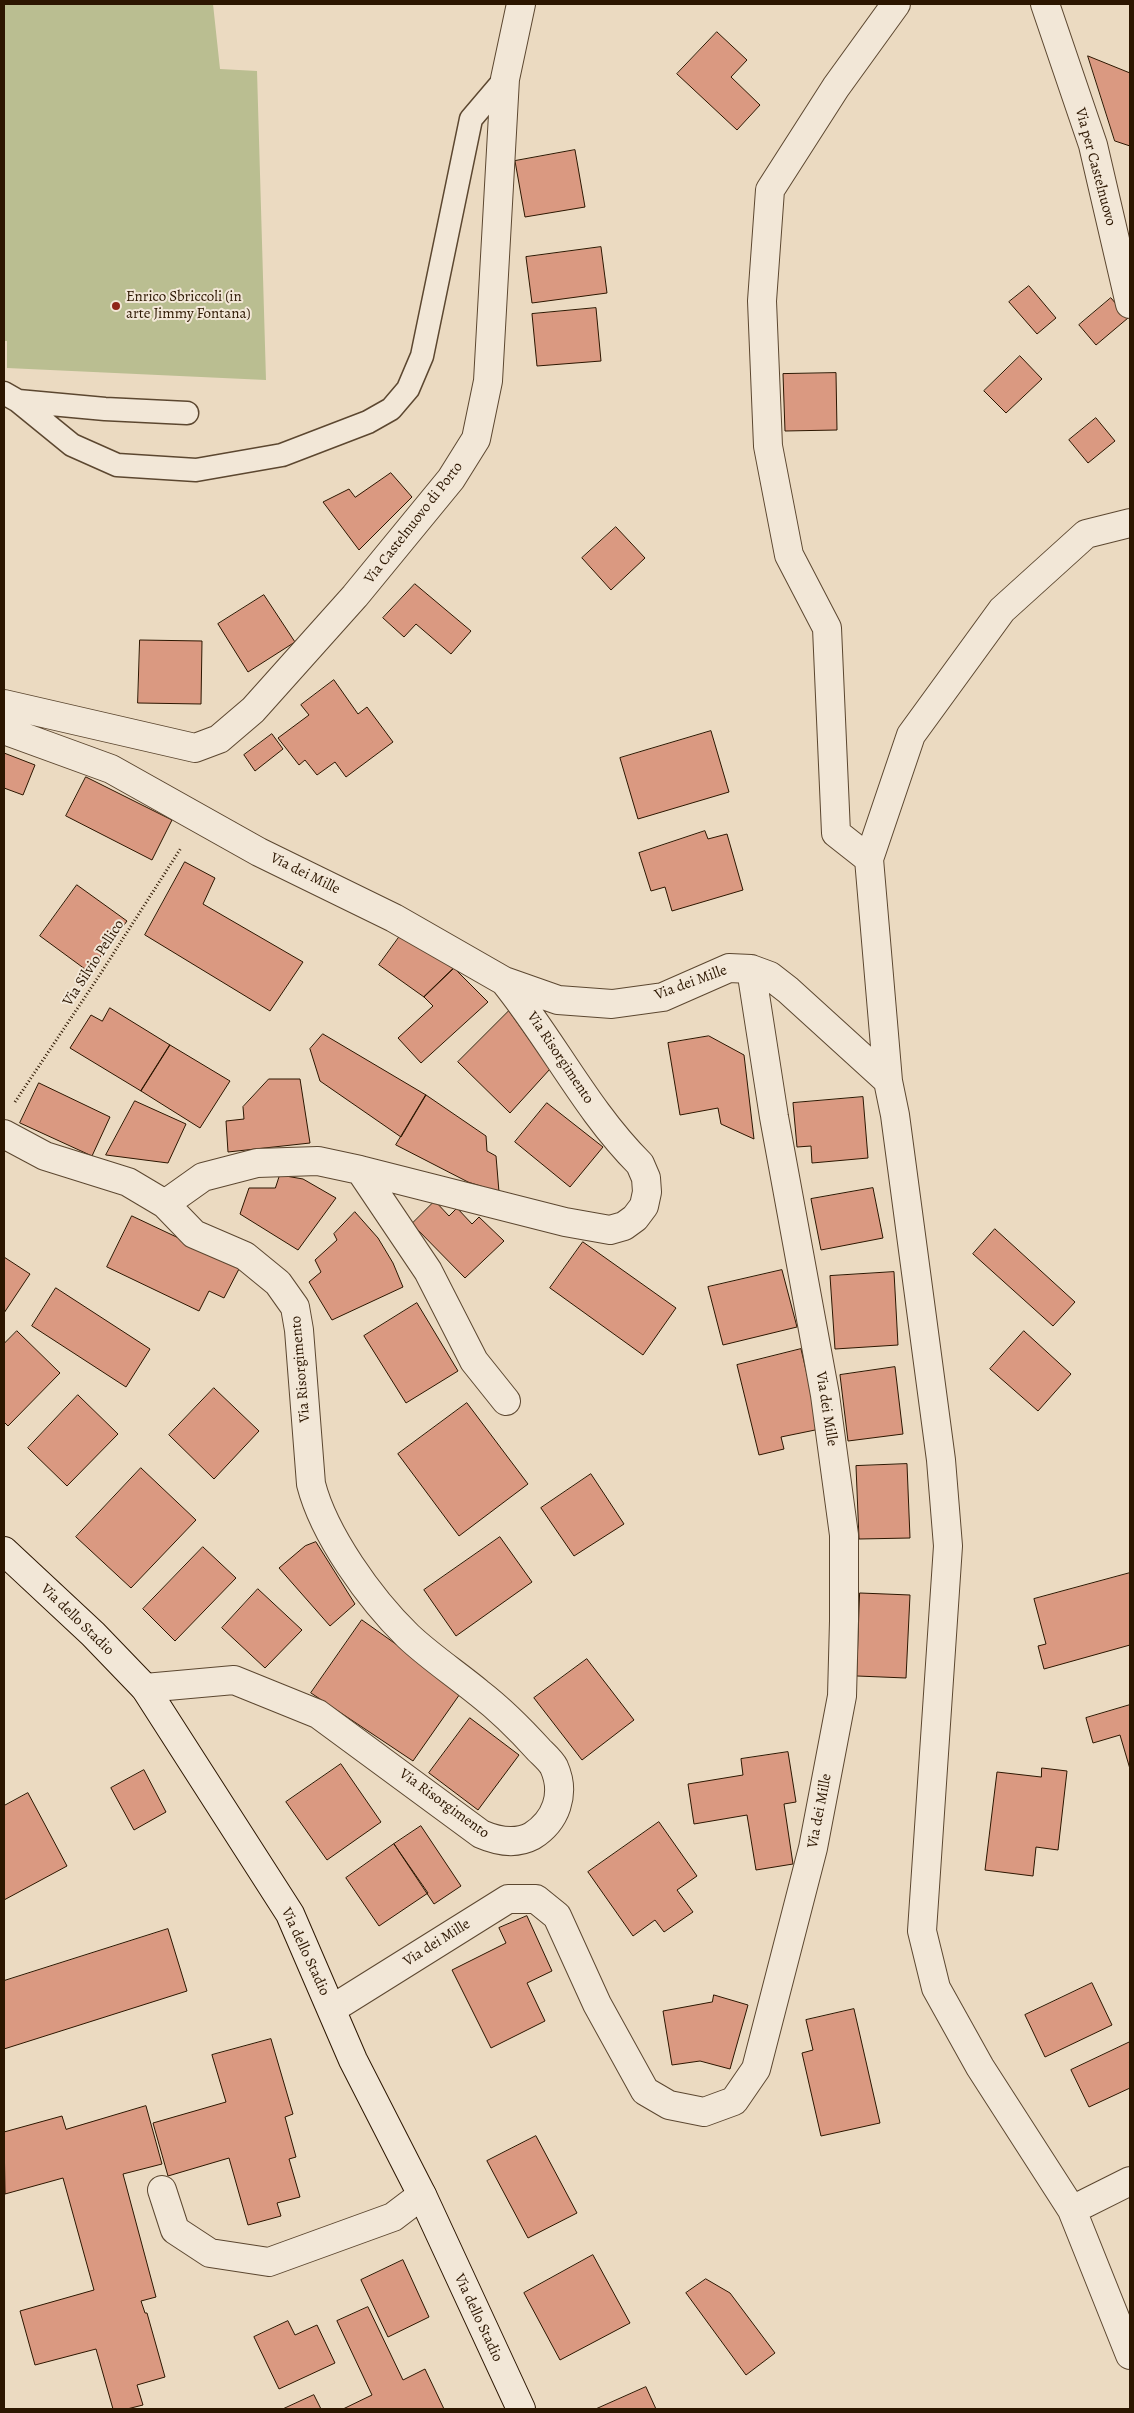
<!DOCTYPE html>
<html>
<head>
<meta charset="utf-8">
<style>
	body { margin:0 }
	#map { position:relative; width:1134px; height:2413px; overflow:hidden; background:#ebdac1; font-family:Alegreya,serif }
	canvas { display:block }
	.frame { position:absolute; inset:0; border:5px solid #2c1600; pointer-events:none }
</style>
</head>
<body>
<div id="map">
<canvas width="1134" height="2413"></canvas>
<div class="frame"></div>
</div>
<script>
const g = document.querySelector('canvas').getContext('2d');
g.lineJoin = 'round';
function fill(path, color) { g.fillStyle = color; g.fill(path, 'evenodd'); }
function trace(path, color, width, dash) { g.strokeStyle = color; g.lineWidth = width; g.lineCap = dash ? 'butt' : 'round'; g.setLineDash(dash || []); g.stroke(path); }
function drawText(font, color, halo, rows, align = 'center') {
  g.font = font + ' Alegreya,serif'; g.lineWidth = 4; g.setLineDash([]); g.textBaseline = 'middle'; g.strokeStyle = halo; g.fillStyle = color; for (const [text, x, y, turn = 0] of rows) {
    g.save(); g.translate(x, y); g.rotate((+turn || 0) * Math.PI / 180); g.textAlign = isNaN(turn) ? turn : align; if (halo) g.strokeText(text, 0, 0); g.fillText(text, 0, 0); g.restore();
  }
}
const green = new Path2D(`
	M4,4H213L220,69L257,71L266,380L7,368V341H4Z`);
const building = new Path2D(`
	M717,32L747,60L731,77L760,105L737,130L677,74Z
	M1088,56L1130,73V146L1115,141Z
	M575,150L585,207L525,217L515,161Z
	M601,247L607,293L532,303L526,257Z
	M1029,286L1056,318L1037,334L1009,302Z
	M1111,298L1128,318L1096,345L1079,325Z
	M596,308L601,361L537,366L532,314Z
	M1020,356L1042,379L1006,413L984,391Z
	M836,373L837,430L785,431L783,374Z
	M1096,418L1115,441L1088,463L1069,440Z
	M391,473L412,497L359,550L323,502L349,489L355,497Z
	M616,527L645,558L611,590L582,558Z
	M415,584L471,631L451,654L416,624L404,637L383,618Z
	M264,595L295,642L248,672L218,624Z
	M140,640L202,641L201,704L138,703Z
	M334,680L358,714L367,707L393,742L346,777L335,762L317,775L305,760L299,765L278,738L309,715L301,705Z
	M711,731L729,792L638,819L620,758Z
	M272,734L283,749L255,771L244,755Z
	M4,753L35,765L23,795L4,788Z
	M86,777L172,820L152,860L66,816Z
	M705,831L708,839L727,834L743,890L672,911L665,887L651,891L639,853Z
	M185,862L215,878L203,904L303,962L270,1011L145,935Z
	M77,885L127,921L89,972L40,936Z
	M400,936L454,968L424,997L379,965Z
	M454,968L488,1002L421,1063L398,1038L433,1006L424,997Z
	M110,1008L170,1045L141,1091L70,1048L91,1015L102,1021Z
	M509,1011L550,1069L510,1113L458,1062Z
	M323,1034L426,1095L401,1137L320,1081L310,1049Z
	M709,1036L744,1055L754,1139L721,1124L718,1108L680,1115L668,1043Z
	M170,1045L230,1081L200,1128L141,1091Z
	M269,1079H300L310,1143L228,1152L226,1121L244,1119L243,1107Z
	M39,1083L110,1117L92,1156L20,1123Z
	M426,1095L486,1136L487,1151L496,1156L499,1192L468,1182L396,1145Z
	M863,1097L868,1158L812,1163L811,1146L797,1147L793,1103Z
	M135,1101L186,1124L168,1163L106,1155Z
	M547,1103L603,1147L570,1187L515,1142Z
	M280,1175L303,1179L336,1198L298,1250L240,1214L249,1188H275Z
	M873,1188L883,1238L821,1250L811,1199Z
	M435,1201L449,1216L457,1208L472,1224L479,1217L504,1241L465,1278L412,1224Z
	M355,1212L378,1238L393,1263L403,1287L332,1320L309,1282L321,1272L315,1260L337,1240L334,1234Z
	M132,1216L240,1267L224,1298L209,1291L199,1311L107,1267Z
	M995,1229L1075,1302L1053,1326L973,1254Z
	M583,1242L676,1308L643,1355L550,1288Z
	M4,1257L30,1274L4,1313Z
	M782,1270L797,1327L723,1345L708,1287Z
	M894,1272L898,1345L835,1349L830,1276Z
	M56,1288L150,1349L126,1387L32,1326Z
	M417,1303L458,1371L406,1403L364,1336Z
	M17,1331L60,1373L8,1426L4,1422V1344Z
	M1024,1331L1071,1374L1038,1411L990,1369Z
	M801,1349L820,1429L781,1437L784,1449L759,1455L737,1365Z
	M895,1367L903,1434L848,1441L840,1375Z
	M214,1388L259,1431L214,1479L169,1435Z
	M78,1395L118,1434L67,1486L28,1448Z
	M467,1403L528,1484L459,1536L398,1454Z
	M907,1464L910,1538L859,1539L856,1466Z
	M141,1468L196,1520L131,1588L76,1537Z
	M591,1474L624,1524L574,1556L541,1508Z
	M500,1537L532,1582L456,1636L424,1590Z
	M316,1542L355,1604L330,1626L279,1568L305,1546Z
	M203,1547L236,1578L175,1641L143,1609Z
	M1130,1573V1645L1044,1669L1038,1646L1046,1644L1034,1599Z
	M258,1589L302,1630L265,1668L222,1628Z
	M860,1593L910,1595L906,1678L857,1676Z
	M362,1620L462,1691L413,1761L311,1693Z
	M587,1659L634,1720L582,1760L534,1698Z
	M1130,1705V1769L1120,1735L1093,1743L1086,1718Z
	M470,1718L519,1755L478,1810L429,1773Z
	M788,1752L796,1802L784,1804L793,1864L756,1870L747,1815L694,1824L688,1784L743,1775L741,1759Z
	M341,1764L381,1822L327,1860L286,1802Z
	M1042,1768L1067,1771L1058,1850L1036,1847L1033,1876L985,1870L997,1772L1041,1777Z
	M144,1770L166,1812L134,1830L111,1788Z
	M28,1793L67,1866L4,1900V1806Z
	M659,1822L697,1876L677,1890L693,1912L664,1932L655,1920L633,1936L588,1872Z
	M421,1826L461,1886L434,1904L394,1844Z
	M394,1844L428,1893L379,1926L346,1878Z
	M527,1916L552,1971L527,1983L545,2021L491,2048L452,1970L506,1943L499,1928Z
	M168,1929L187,1991L4,2049V1981Z
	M1092,1983L1112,2025L1045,2057L1025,2015Z
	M714,1995L748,2005L730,2069L700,2061L672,2065L663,2011L712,2002Z
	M854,2009L880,2123L821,2136L802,2053L813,2050L806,2020Z
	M271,2039L293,2114L285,2117L296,2157L289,2159L300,2197L277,2203L281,2216L248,2225L229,2158L168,2176L153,2123L226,2102L212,2055Z
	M1130,2042V2088L1089,2107L1071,2070Z
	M146,2106L162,2164L123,2174L156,2297L141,2301L145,2313H147L165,2377L137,2385L143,2405L127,2409H113L96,2349L35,2365L20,2311L94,2290L63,2178L5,2194L4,2132L62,2116L66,2129Z
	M536,2136L577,2213L528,2238L487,2161Z
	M593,2255L630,2323L560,2360L524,2293Z
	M403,2260L429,2317L388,2337L361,2280Z
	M706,2279L730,2293L775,2353L746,2375L686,2293Z
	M368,2307L403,2380L425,2369L444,2409H343L372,2395L337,2321Z
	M288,2321L295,2335L317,2325L335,2363L279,2389L254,2337Z
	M646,2387L656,2409H596Z
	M314,2395L321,2409H283Z`);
const path = new Path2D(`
	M15,1102L99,976L181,848`);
const lane = new Path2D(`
	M4,393L18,401L105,409L187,413
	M18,401L72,445L117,465L196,470L282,455L368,422L391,409L408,389L422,356L471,119L505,79`);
const street = new Path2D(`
	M1045,4L1093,145L1130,304
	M4,704L195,748L219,739L253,710L355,596L451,479L476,439L488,381L505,79L521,4
	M4,730L111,769L259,852L394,918L504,981L558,1000L612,1004L663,997L729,968L751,969L774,1117L825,1395L844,1535V1621L842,1696L813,1848L756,2069L734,2101L704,2112L669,2105L645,2091L597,2004L557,1916L536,1899H508L332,2009
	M869,859L836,833L827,628L789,555L768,446L762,301L770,190L836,87L896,4
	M751,969L770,976L788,990L888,1081L895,1115L941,1460L948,1546L922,1931L936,1988L980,2067L1072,2210L1130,2355
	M888,1081L869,859L911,735L1002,610L1086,534L1130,523
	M4,1134L45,1156L128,1182L165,1204
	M360,1170L428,1271L474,1361L506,1401
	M145,1688L234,1680L318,1714L481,1834C497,1841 515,1845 532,1836C556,1821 566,1794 554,1767C551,1761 544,1755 539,1750C520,1729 501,1710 479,1693C456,1674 429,1656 408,1636C370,1599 324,1535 311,1484L299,1330L295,1307L278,1283L245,1256L194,1234L165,1204L203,1177L257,1163L318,1161L360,1170L565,1222L610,1230L624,1226L635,1218L644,1206L647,1192L646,1178L640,1164C586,1110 552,1040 504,981
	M162,2190L175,2230L210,2253L269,2262L393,2217L422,2195
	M1072,2210L1130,2181`);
const secondary = new Path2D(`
	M4,1551L93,1634L145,1688L290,1914L353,2060L422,2195L521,2409`);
const markers = [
	[116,306,5,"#8f2418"]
];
const streetNames = [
	["Via per Castelnuovo",1095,167,75],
	["Via Castelnuovo di Porto",414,523,-52],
	["Via dei Mille",305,874,26],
	["Via Silvio Pellico",94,963,-57],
	["Via dei Mille",691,983,-20],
	["Via Risorgimento",560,1058,56],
	["Via Risorgimento",301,1369,-95],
	["Via dei Mille",826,1409,81],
	["Via dello Stadio",77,1620,44],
	["Via Risorgimento",444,1804,36],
	["Via dei Mille",820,1811,-79],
	["Via dei Mille",437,1943,-32],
	["Via dello Stadio",305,1952,65],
	["Via dello Stadio",478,2318,65]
];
const poiNames = [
	["Enrico Sbriccoli (in",126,297],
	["arte Jimmy Fontana)",126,314]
];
fill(green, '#babe91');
fill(building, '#da9981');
trace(building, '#2c1600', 1);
trace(lane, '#5c4730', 25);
trace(street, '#5c4730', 30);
trace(secondary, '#2c1600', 30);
trace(path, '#2c1600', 3, [1, 2.5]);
trace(lane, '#f2e7d7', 22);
trace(street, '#f2e7d7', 28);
trace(secondary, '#f2e7d7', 28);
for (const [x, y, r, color] of markers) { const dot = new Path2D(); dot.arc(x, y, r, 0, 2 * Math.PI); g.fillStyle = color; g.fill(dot); trace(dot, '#f2e7d7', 2); }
drawText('15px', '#2c1600', '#f2e7d7', streetNames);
drawText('15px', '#2c1600', '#f2e7d7', poiNames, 'left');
</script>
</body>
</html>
